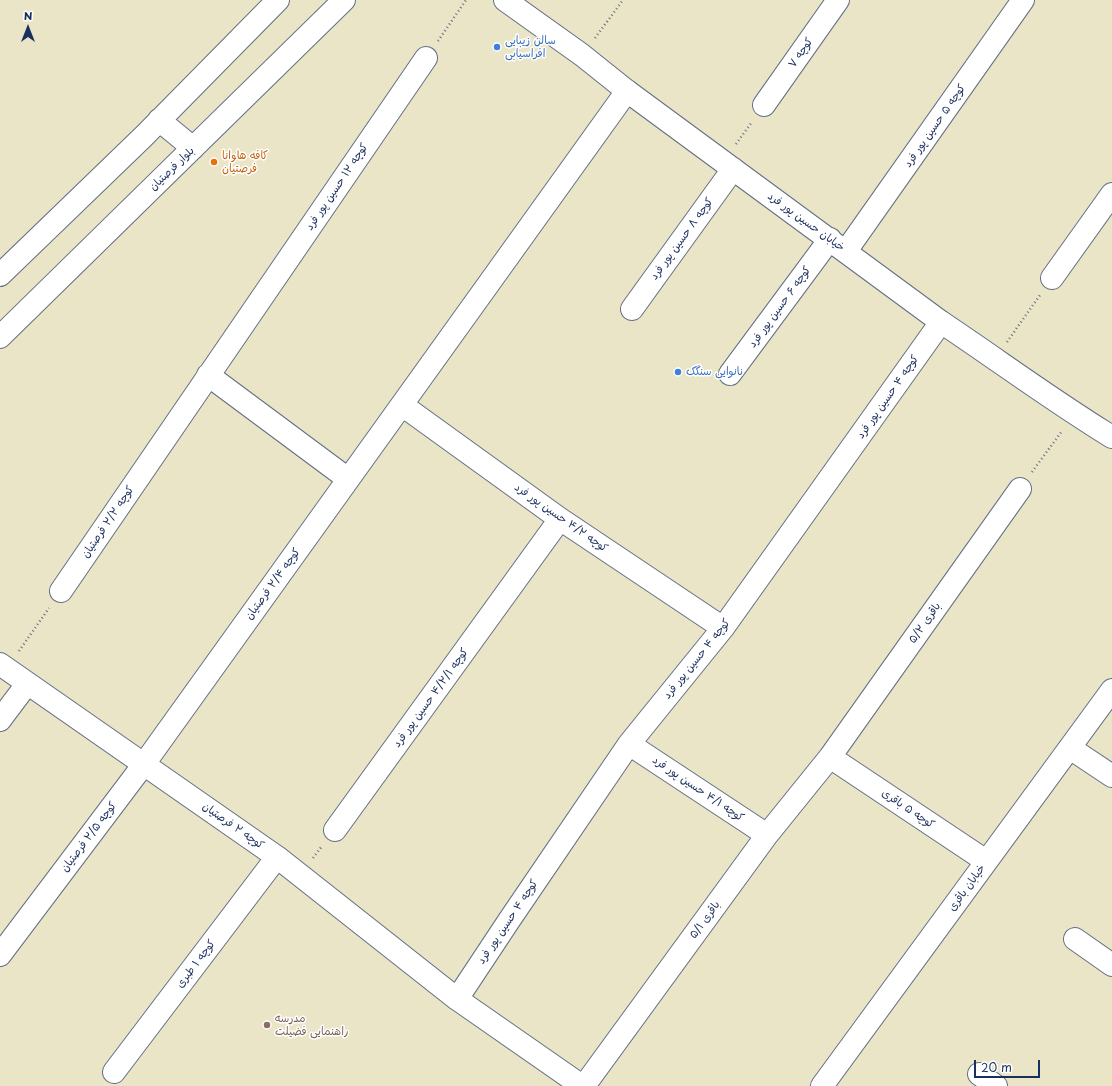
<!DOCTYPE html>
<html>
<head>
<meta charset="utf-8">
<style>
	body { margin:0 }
	#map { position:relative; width:1112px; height:1086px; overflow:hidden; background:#eae5c7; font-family:"Playpen Sans",sans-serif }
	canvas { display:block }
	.north { position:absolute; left:8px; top:8px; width:40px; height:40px; -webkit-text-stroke:3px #fff; paint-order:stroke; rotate:0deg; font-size:11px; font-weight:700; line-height:16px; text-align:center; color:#1b2f5e }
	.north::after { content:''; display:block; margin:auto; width:14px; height:18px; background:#1b2f5e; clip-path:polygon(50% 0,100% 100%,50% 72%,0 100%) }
	.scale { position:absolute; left:974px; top:1060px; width:66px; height:18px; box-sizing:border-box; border:2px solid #1b2f5e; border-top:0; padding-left:5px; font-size:12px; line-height:14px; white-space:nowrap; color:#1b2f5e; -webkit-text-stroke:3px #fff; paint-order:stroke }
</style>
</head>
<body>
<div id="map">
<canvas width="1112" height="1086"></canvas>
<div class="north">N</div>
<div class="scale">20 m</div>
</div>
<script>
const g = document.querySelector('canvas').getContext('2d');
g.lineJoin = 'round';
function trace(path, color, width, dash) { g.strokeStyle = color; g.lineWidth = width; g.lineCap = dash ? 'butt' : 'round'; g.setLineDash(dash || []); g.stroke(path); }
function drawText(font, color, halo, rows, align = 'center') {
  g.font = font + ' "Playpen Sans","Playpen Sans Arabic",sans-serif'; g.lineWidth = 3; g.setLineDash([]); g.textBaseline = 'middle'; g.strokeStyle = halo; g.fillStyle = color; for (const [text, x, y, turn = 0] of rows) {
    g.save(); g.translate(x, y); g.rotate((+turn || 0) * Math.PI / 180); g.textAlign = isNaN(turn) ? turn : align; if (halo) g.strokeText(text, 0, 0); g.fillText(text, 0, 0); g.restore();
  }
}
const path = new Path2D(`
	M595,38L623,0
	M438,41L466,0
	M736,144L752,122
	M1007,342L1040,295
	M1032,472L1062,431
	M19,651L49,608
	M313,858L322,846`);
const street = new Path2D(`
	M764,105L838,0
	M846,251L1023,0
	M1052,278L1112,194
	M632,309L733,169
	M730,374L830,239
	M208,375L348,479
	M402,405L560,519L723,628
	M61,591L426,58
	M0,664L277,857L457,999L582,1086
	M0,720L27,684
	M629,744L767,835
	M1070,748L1112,776
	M830,757L986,861
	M335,830L560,519
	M1075,939L1112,965
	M0,955L144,764L627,91
	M457,999L510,919L629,744L723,628L941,322
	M114,1072L277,857
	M979,1074L996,1086
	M584,1086L767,835L830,757L1020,489`);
const secondary = new Path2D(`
	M505,0L582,55L627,91L941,322C998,360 1053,401 1112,437
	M159,120L193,148
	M0,275L144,136L278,0
	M0,337L344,0
	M822,1086L1112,690`);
const markers = [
	[497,47,4,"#3f7fe0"],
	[214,162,4,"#e8710a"],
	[678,372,4,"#3f7fe0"],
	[267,1025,4,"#8d6e63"]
];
const shopNames = [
	["سالن زیبایی",505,41],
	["افراسیابی",505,54],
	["نانوایی سنگک",686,372]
];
const streetNames = [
	["کوچه ۷",801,53,-55],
	["کوچه ۵ حسین پور فرد",935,126,-55],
	["بلوار فرصتیان",172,169,-44],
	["کوچه ۱۲ حسین پور فرد",337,187,-56],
	["خیابان حسین پور فرد",806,222,36],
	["کوچه ۸ حسین پور فرد",682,239,-54],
	["کوچه ۶ حسین پور فرد",780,307,-54],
	["کوچه ۴ حسین پور فرد",888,397,-55],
	["کوچه ۴/۲ حسین پور فرد",561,518,35],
	["کوچه ۲/۲ فرصتیان",108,522,-56],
	["کوچه ۲/۴ فرصتیان",273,584,-54],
	["باقری ۵/۲",925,623,-55],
	["کوچه ۴ حسین پور فرد",697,659,-51],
	["کوچه ۴/۲/۱ حسین پور فرد",431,698,-54],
	["کوچه ۴/۱ حسین پور فرد",698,789,34],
	["کوچه ۵ باقری",908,809,34],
	["کوچه ۲ فرصتیان",233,826,35],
	["کوچه ۲/۵ فرصتیان",89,837,-53],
	["خیابان باقری",967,888,-54],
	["باقری ۵/۱",705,920,-54],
	["کوچه ۴ حسین پور فرد",508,922,-56],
	["کوچه ۱ طبری",196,964,-53]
];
const foodNames = [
	["کافه هاوانا",222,156],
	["فرصتیان",222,169]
];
const educationNames = [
	["مدرسه",275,1019],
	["راهنمایی فضیلت",275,1032]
];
trace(street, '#636f83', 24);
trace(secondary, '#636f83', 24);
trace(path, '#636f83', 2.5, [1, 3]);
trace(street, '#fff', 22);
trace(secondary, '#fff', 22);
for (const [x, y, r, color] of markers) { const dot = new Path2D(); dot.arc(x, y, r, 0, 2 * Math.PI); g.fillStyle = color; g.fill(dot); trace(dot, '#fff', 1.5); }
drawText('11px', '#366cbe', '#fff', shopNames, 'left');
drawText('11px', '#1b2f5e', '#fff', streetNames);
drawText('11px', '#c56008', '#fff', foodNames, 'left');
drawText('11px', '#785e54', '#fff', educationNames, 'left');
</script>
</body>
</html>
